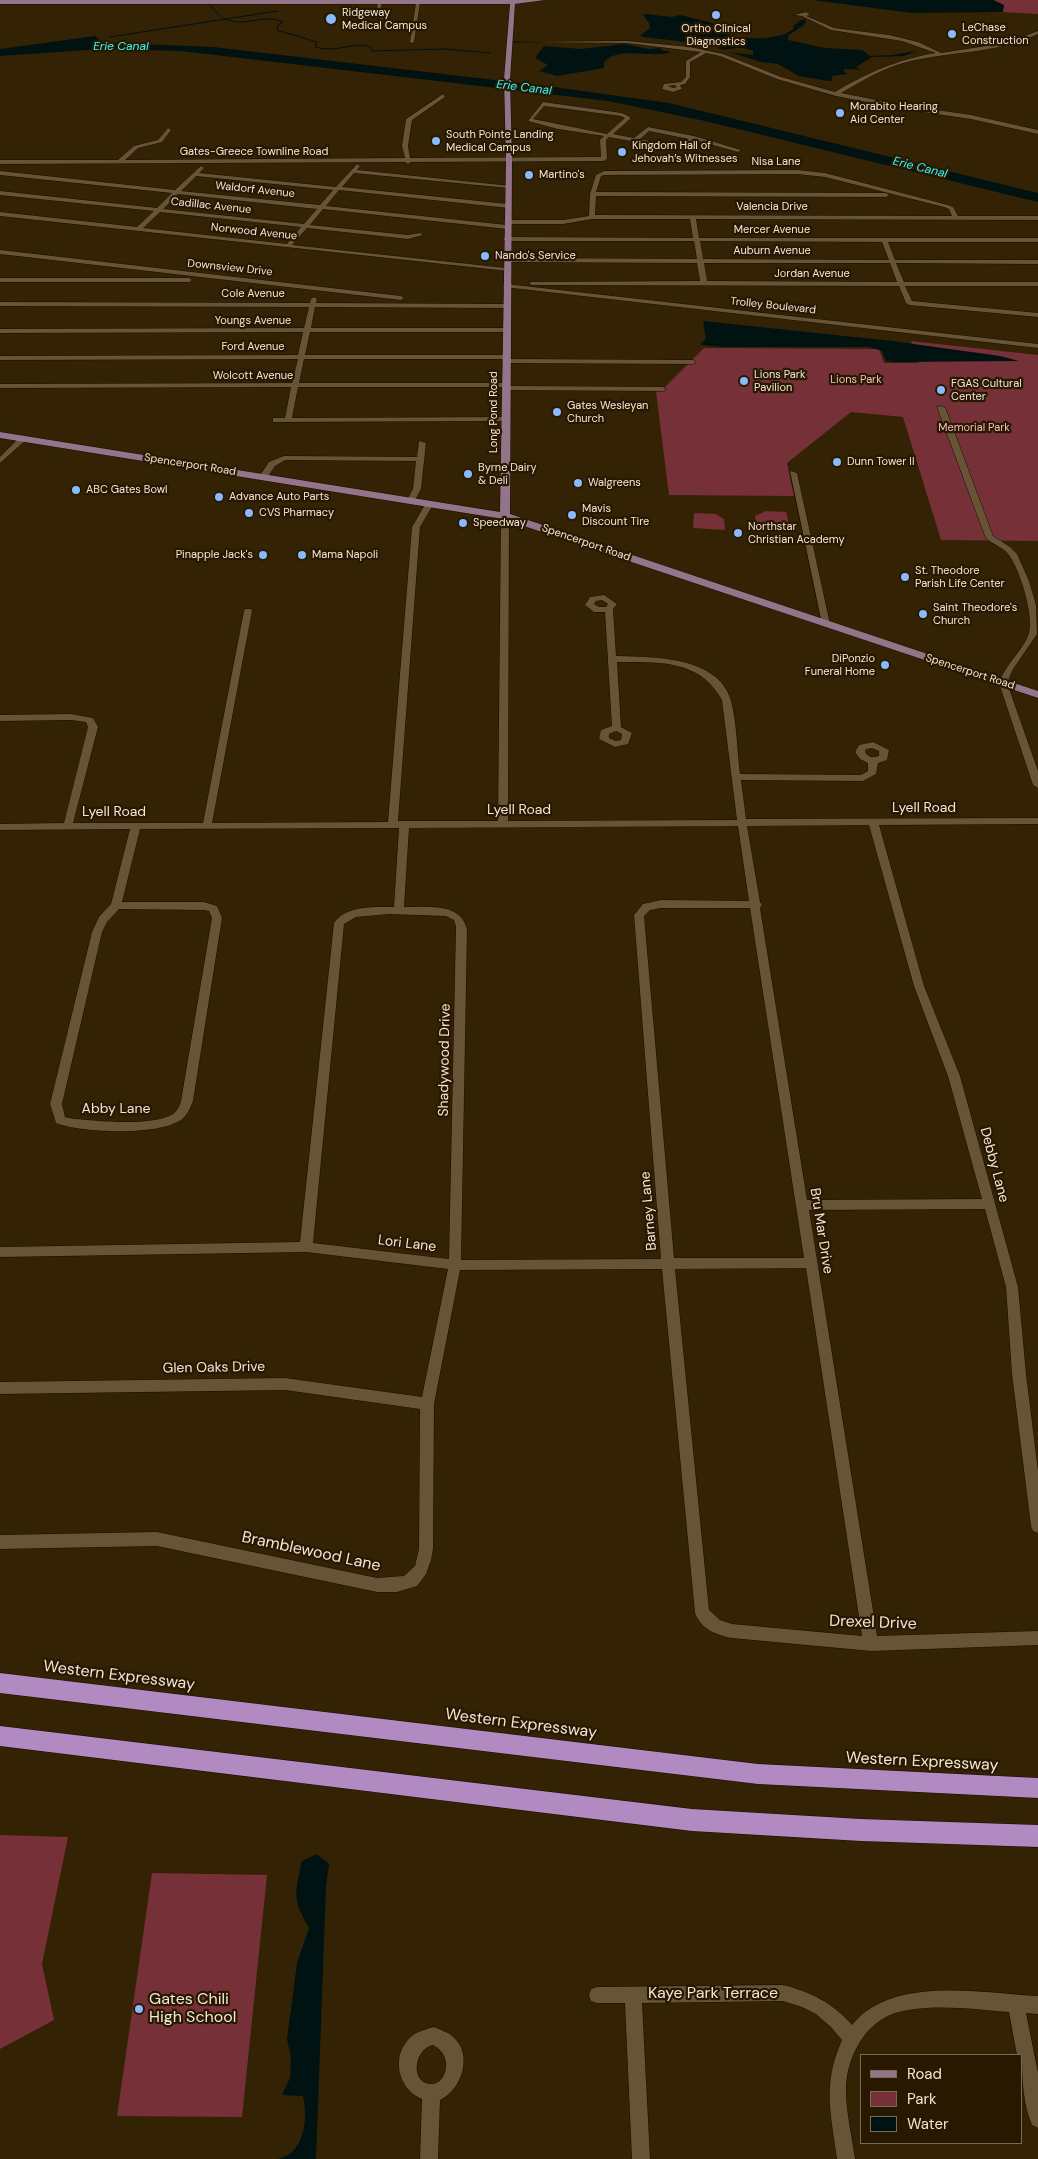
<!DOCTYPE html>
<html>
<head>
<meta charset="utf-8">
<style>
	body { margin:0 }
	#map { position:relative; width:1038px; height:2159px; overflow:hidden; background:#342205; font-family:"DM Sans",sans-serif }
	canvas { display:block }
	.legend { position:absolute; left:860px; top:2054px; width:162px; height:90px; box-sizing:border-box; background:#291800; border:1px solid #796a56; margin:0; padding:6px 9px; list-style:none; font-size:15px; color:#f2e6d6 }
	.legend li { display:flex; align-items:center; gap:10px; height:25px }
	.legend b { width:25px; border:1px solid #796a56 }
</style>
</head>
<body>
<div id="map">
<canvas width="1038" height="2159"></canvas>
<ul class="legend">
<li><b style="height:6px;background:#937489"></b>Road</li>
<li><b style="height:14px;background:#763037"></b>Park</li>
<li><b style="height:14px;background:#001212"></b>Water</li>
</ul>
</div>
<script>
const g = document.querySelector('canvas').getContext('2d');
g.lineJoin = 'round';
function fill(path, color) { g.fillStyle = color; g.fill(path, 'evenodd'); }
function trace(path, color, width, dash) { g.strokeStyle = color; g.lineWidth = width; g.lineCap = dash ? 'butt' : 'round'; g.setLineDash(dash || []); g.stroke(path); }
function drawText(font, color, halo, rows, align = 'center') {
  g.font = font + ' "DM Sans",sans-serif'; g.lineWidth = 4.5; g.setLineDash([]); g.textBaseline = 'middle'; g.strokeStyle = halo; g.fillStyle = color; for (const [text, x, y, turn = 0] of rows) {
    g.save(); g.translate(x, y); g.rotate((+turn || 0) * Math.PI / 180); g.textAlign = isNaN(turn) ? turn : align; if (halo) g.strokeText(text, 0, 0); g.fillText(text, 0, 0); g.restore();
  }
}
const green = new Path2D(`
	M993,0H1038V14L1003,12L1001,11L1004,5Z
	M911,341L1038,355V541L941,540L903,417L851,412L787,463L794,496L669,495L656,391L668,390L663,389L704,348L879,349L884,363H919Z
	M766,511L786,512L790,528L757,529L755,516Z
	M694,513L716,514L724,519L725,530L693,528Z
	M0,1835L68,1837L42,1964L54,2020L0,2049Z
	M152,1873L267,1875L242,2117L117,2116Z`);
const water = new Path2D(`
	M812,0H993L1004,5L1003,12L912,13Z
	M645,14L672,17L680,15L709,22L729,30L730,36C750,39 777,41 794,29L793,26L801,20L806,19L805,24L789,35L788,40L825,48L862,50L870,56L892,55L916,51L904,56L872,57L856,67L861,70L845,69L843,71L848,74L832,76V81H828L799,76L778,64L761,62L729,52L753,55V51C738,44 734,51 721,49C715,48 720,46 712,45L644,37L640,36L650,28L649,23L643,15Z
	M95,36L99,39L91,42L213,47L546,86L669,103L1038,193V202L705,121L608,101L181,51L102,49L0,56V49Z
	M624,44L649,49L660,48L661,50L671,52C651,59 620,45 604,62V68L557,76L539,71L548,65L535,58L544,46L581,49Z
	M703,321L892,341L1000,356L1019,361L895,362L886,361L882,351L869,347H723L702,345L700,344L706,339Z
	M317,1854L329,1864L326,1887L316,2159H278C305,2153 308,2119 303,2096L282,2095L290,2078L291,2057L287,2039L297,1963L309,1928C292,1899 295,1892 302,1861Z`);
const stream = new Path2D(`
	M209,4L219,15
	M220,16C241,31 261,12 283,22L278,25L277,30L317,42L315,47C337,54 356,40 371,47L372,51L446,49L490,53
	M785,36L796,27
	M110,37L277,11`);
const minor = new Path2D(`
	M380,1L382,2L380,12L384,16L381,27L379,28L377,27L380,16L376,12L378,2Z
	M418,2L420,3L414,42L412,43L410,42L416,3Z
	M806,12L810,15L806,16L834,28L889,35L918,42L941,53L1005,43L1038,31V34C996,54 951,51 907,62C883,68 862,81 841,93L902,105L971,115L1038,130V134L971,119L902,109L836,96L777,79L720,56L706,53L690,62V77L685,84L680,85L682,89L673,92L662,89L664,84L681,82L686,77V61L701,52L627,43L509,42L627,41L690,47L723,54L781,77L835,92C869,72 896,60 936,53L902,41L831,30L802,16L794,15ZM668,86L675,85L677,87L673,88Z
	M443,94L445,97L412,120L408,146L410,158L601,157L600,140L604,136L558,129L528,121L543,102L622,113L630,117V119L613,134L634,138L648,127L694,136L741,150L738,152L695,140L682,147L672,149L609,137L606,140L607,159L604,161L411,162L408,164L405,162L0,164V160H118L134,146L158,140L168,128L171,130L162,142L138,148L125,160L405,158L402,146L406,119ZM544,106L621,116L625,118L607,134L533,119ZM649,131L689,139L672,146L640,139Z
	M357,164L360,166L357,170L511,186L508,188L354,173L342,187L508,204L511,206L508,208L339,190L326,206L507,225L510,227L507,229L323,209L310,225L408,235L420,233L423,235L408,239L307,228L292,245L506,268L508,269V271L0,216V212L137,227L154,211L0,195V191L157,208L172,193L0,175V171L175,190L201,166L204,168L199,173L336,187ZM196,176L333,190L320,205L181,191ZM178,194L317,209L304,224L163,209ZM160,212L301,227L287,244L143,228Z
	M797,170L825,173L948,205L953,207L958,216H1038V220L696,219L699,238H1038V242H888L895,260H1038V264L896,263L904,282H1038V286H905L912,301L1038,313V317L909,305L906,303L899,286L532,285L530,284V282L700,281L697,263L506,262L503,260L506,258L697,259L694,241H506L503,239L506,237L693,238L690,219H592L563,224H507L504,222L507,220H563L589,216L590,194L596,175L604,171ZM797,174L825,177L944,207L949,209L952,216L595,215L596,196L886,197L889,195L886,193L596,192L601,176L605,175ZM700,241L882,242L889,260L703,259ZM704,263H890L897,282L707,281Z
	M0,250L401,296L404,298L401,300L0,254Z
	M0,278H189L192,280L189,282H0Z
	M506,284L1038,344V348L504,287L503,286Z
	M314,297L317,299L316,303L506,304L509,306L506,308L315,307L311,328H506L509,330L506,332H310L305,355H506L509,357L506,359L693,360L696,362L693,364L506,363L503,361L506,359H304L299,383H506L509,386L663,387L666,389L663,391L505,390L502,387H298L292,418L508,417V421H505L273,422V418H285L291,387L0,388V384L292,383L298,359L0,360V356L298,355L303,332L0,333V329L304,328L309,307L0,306V302L310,303L311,299Z
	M939,406L945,407L993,536L1010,547L1017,554L1029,581L1036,605L1037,634L1013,669L1007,683L1038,771V788L1033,785L999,683C1005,665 1025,648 1029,633C1034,615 1020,570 1009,555C1003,546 991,545 985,536L937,407Z
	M20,437L27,439L0,463V457Z
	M419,441L426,443L421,489L414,502H411L407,500L413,489L416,461L285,460L275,466L266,479L259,477L269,462L284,456L417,457Z
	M790,471L797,473L830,624L826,627L822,624Z
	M427,501L434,503L420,527L398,821H498L501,516L505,514L509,516L508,821L737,820L722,700C700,659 657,662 617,662L621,727L632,733L628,744L615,747L599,739L601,730L612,726L605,612H594L585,605L590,597L604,595L617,604L613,609L616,656C653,657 719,656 731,701C737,724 737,750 740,774L861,775L868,771V763L860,759L855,752L859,745L873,742L889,750L887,760L878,763L876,774L863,781L741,780L746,819L1038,818V824L879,825L924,986L960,1076L1018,1287L1026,1374L1038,1471V1533L1033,1531L1031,1526L1012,1374L1006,1287L985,1209L809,1210L877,1636L1038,1631V1645L871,1651L732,1638C716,1635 701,1629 695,1613L662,1269L460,1270L434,1404L433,1549L431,1560L426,1574L417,1586L397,1592H377L157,1546L0,1549V1535L157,1532L377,1578L404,1576L415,1566L419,1549L420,1409L285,1390L0,1394V1382L285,1378L422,1397L448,1269L306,1252L0,1257V1247L300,1242L334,923C346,905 375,907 394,907L399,828L140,829L122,902H204L217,906L222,918L193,1101C190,1108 187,1116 181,1120C157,1136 82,1133 56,1123L50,1104L92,932L99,917L111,904L130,829L0,830V824L64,823L88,727L86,722L71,720L0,721V715L71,714L93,718L98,727L73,823H203L244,611L245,609H251L252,611L212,823L388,822L412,527ZM602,600L608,604L606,607H599L594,604L596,601ZM616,731L622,734L621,740L616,741L609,738V734ZM872,748L879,751V756C874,758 868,758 865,752L866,749ZM869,825L914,986L948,1076L982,1199L807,1200L760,908L762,905L760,902L747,826ZM738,826L749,901L661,900L643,904L634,915L661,1259L461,1260L467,930C462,902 427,907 404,907L409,828ZM661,908H750L804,1258H674L644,916L650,910ZM119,909L204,910L209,911L212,918L181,1101C180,1106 177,1111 173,1114C153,1127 92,1121 69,1118L65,1117L62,1104L102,932L107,922ZM389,914L446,916L454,920L456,927L449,1259L313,1243L344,924L356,917ZM806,1268L862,1636L732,1624L720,1620L709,1610L675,1269Z
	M783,1985C811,1992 833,2003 852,2025C891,1975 983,1993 1038,1996V2014L1026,2013L1038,2073V2128L1032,2125C1023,2104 1022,2078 1022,2055H1017L1009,2012C976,2009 920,2002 890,2015C862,2027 846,2061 846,2090C846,2113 852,2136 855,2159H837C831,2113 822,2085 842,2040L831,2027L816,2014L802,2007L783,2001L642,2003L650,2159H632L625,2003H597L591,2001L589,1995L591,1989L597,1987Z
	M434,2027C440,2030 448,2032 452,2036C474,2053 462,2090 440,2100L438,2159H420L422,2099C397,2089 390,2054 412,2036C418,2031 427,2029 434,2027ZM433,2045C455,2056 446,2086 430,2084C410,2082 414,2049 433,2045Z`);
const major = new Path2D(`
	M0,0H545L515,4L510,79L512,160L510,514L1038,691V698L503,519L0,438V432L500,512L506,160L504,79L510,4H0Z`);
const highway = new Path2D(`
	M0,1673L758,1764L1038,1778V1798L758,1784L0,1693Z
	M0,1726L692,1809L861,1819L1038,1825V1847L861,1841L692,1831L0,1746Z`);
const markers = [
	[716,15,5,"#89bafc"],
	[331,19,6,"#89bafc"],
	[952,34,5,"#89bafc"],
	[840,113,5,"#89bafc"],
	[436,141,5,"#89bafc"],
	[622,152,5,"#89bafc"],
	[529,175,5,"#89bafc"],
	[485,256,5,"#89bafc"],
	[744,381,5,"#89bafc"],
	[941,390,5,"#89bafc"],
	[557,412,5,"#89bafc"],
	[837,462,5,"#89bafc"],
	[468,474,5,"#89bafc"],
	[578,483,5,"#89bafc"],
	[76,490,5,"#89bafc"],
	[219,497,5,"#89bafc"],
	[249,513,5,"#89bafc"],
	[572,515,5,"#89bafc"],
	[463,523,5,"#89bafc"],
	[738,533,5,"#89bafc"],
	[263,555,5,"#89bafc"],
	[302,555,5,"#89bafc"],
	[905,577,5,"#89bafc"],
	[923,614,5,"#89bafc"],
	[885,665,5,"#89bafc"],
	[139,2009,5,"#89bafc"]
];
const farPoinames = [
	["Ridgeway",342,13],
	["Medical Campus",342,26],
	["LeChase",962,28],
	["Construction",962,41],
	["Ortho Clinical",716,29,"center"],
	["Diagnostics",716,42,"center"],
	["Morabito Hearing",850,107],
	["Aid Center",850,120],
	["South Pointe Landing",446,135],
	["Medical Campus",446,148],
	["Kingdom Hall of",632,146],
	["Jehovah’s Witnesses",632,159],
	["Martino's",539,175],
	["Nando's Service",495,256],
	["Lions Park",754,375],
	["Pavilion",754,388],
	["FGAS Cultural",951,384],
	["Center",951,397],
	["Gates Wesleyan",567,406],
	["Church",567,419],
	["Dunn Tower II",847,462],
	["Byrne Dairy",478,468],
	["& Deli",478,481],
	["Walgreens",588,483],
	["ABC Gates Bowl",86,490],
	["Advance Auto Parts",229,497],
	["Mavis",582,509],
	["Discount Tire",582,522],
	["CVS Pharmacy",259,513],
	["Speedway",473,523],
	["Northstar",748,527],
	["Christian Academy",748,540],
	["Pinapple Jack's",253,555,"right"],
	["Mama Napoli",312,555],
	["St. Theodore",915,571],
	["Parish Life Center",915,584],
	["Saint Theodore's",933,608],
	["Church",933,621],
	["DiPonzio",875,659,"right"],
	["Funeral Home",875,672,"right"]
];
const farStreetnames = [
	["Gates-Greece Townline Road",254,152],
	["Nisa Lane",776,162],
	["Waldorf Avenue",255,190,6],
	["Cadillac Avenue",211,206,6],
	["Valencia Drive",772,207],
	["Mercer Avenue",772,230],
	["Norwood Avenue",254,232,6],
	["Auburn Avenue",772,251],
	["Downsview Drive",230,268,6],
	["Jordan Avenue",812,274],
	["Cole Avenue",253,294],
	["Trolley Boulevard",773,306,6],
	["Youngs Avenue",253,321],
	["Ford Avenue",253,347],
	["Wolcott Avenue",253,376],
	["Long Pond Road",494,412,-90],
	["Spencerport Road",190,465,9],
	["Spencerport Road",586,543,19],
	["Spencerport Road",970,672,18]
];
const farParknames = [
	["Lions Park",856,380],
	["Memorial Park",974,428]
];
const farWaternames = [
	["Erie Canal",121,47],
	["Erie Canal",524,88,7],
	["Erie Canal",920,168,14]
];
const streetNames = [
	["Lyell Road",924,808],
	["Lyell Road",519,810],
	["Lyell Road",114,812],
	["Shadywood Drive",445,1060,-89],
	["Abby Lane",116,1109],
	["Debby Lane",994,1165,75],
	["Barney Lane",649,1211,-95],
	["Bru Mar Drive",821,1231,81],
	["Lori Lane",407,1244,7],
	["Glen Oaks Drive",214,1368,-1]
];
const nearStreetnames = [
	["Bramblewood Lane",311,1552,12],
	["Drexel Drive",873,1623,2],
	["Western Expressway",119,1676,7],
	["Western Expressway",521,1724,7],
	["Western Expressway",922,1762,3],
	["Kaye Park Terrace",713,1994]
];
const nearPoinames = [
	["Gates Chili",149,2000],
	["High School",149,2018]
];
fill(green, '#763037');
fill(water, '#001212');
trace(stream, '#001212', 1);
trace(minor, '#180c00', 1);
trace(major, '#180c00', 1);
trace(highway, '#180c00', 1);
fill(minor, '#675336');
fill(major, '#937489');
fill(highway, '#b18ac1');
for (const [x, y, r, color] of markers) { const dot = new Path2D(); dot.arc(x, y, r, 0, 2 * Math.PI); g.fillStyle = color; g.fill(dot); trace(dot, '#291800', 2); }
drawText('11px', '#f2e6d6', '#291800', farPoinames, 'left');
drawText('11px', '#f2e6d6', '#291800', farStreetnames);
drawText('11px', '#fbbcbe', '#291800', farParknames);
drawText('italic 12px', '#2bfcfe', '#291800', farWaternames);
drawText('14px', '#f2e6d6', '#291800', streetNames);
drawText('16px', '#f2e6d6', '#291800', nearStreetnames);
drawText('16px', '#f2e6d6', '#291800', nearPoinames, 'left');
</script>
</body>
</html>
